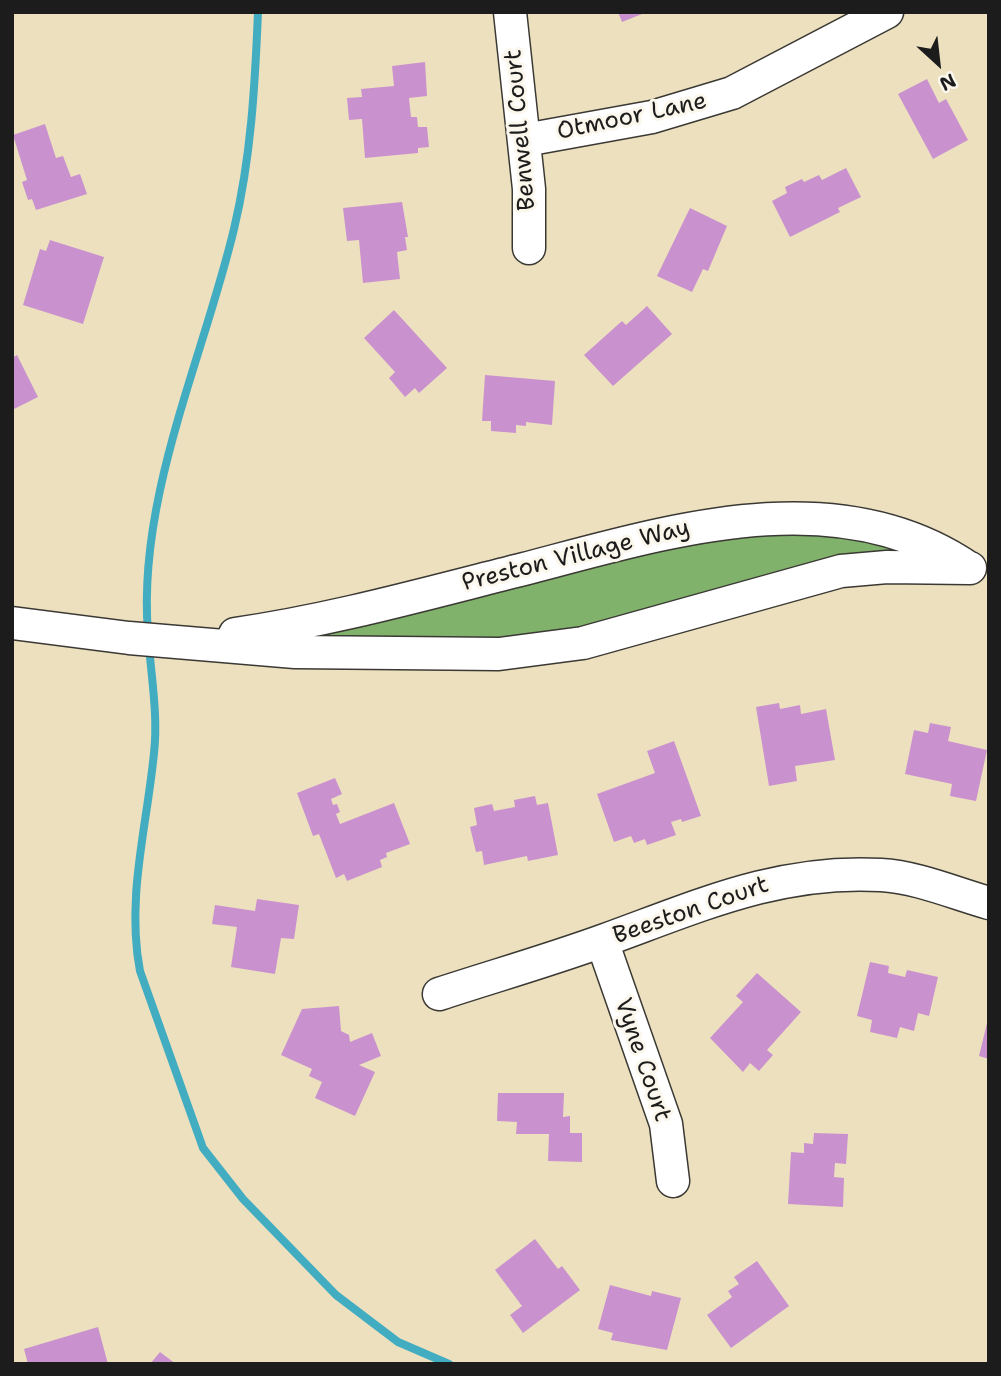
<!DOCTYPE html>
<html>
<head>
<meta charset="utf-8">
<style>
	body { margin:0 }
	#map { position:relative; width:1001px; height:1376px; overflow:hidden; background:#ede0bf; font-family:"Shantell Sans",sans-serif }
	canvas { display:block }
	.frame { position:absolute; inset:0; border:14px solid #1c1c1c; pointer-events:none }
	.north { position:absolute; left:903px; top:28px; width:70px; height:70px; -webkit-text-stroke:5px #fbf7ec; paint-order:stroke; rotate:153deg; font-size:19px; font-weight:700; line-height:28px; text-align:center; color:#1c1c1c }
	.north::after { content:''; display:block; margin:auto; width:24px; height:32px; background:#1c1c1c; clip-path:polygon(50% 0,100% 100%,50% 72%,0 100%) }
</style>
</head>
<body>
<div id="map">
<canvas width="1001" height="1376"></canvas>
<div class="frame"></div>
<div class="north">N</div>
</div>
<script>
const g = document.querySelector('canvas').getContext('2d');
g.lineJoin = 'round';
function fill(path, color) { g.fillStyle = color; g.fill(path, 'evenodd'); }
function trace(path, color, width, dash) { g.strokeStyle = color; g.lineWidth = width; g.lineCap = dash ? 'butt' : 'round'; g.setLineDash(dash || []); g.stroke(path); }
function drawText(font, color, halo, rows, align = 'center') {
  g.font = font + ' "Shantell Sans",sans-serif'; g.lineWidth = 6; g.setLineDash([]); g.textBaseline = 'middle'; g.strokeStyle = halo; g.fillStyle = color; for (const [text, x, y, turn = 0] of rows) {
    g.save(); g.translate(x, y); g.rotate((+turn || 0) * Math.PI / 180); g.textAlign = isNaN(turn) ? turn : align; if (halo) g.strokeText(text, 0, 0); g.fillText(text, 0, 0); g.restore();
  }
}
const forest = new Path2D(`
	M779,526L922,547L532,645L227,641Z`);
const stream = new Path2D(`
	M148,633C137,498 203,359 234,229C251,158 255,85 258,12
	M149,646C152,682 158,718 154,753C147,826 126,898 140,971L203,1148L243,1199L336,1295L398,1342L449,1364`);
const building = new Path2D(`
	M618,12H647L622,22Z
	M425,62L427,96L409,98L411,117H417L418,127H427L429,147L418,148V153L365,158L362,119L349,120L347,98L362,97L361,89L394,86L392,66Z
	M927,79L939,103L946,99L968,140L933,159L898,94Z
	M45,124L56,158L63,156L71,177L80,174L87,194L36,210L32,199L28,200L22,182L27,180L13,135Z
	M846,168L861,197L838,208L840,212L790,237L772,201L787,193L785,187L802,179L804,182L819,175L822,180Z
	M402,202L408,237H405L407,250L397,252L400,279L363,283L359,240L347,241L343,208Z
	M690,208L727,226L708,271L703,269L692,292L657,276Z
	M50,240L104,257L83,324L23,305L40,249L46,251Z
	M647,306L672,334L613,386L584,355L622,321L626,325Z
	M394,310L447,368L419,393L415,388L405,397L389,378L395,372L364,338Z
	M17,355L38,397L12,410V358Z
	M485,375L555,381L552,425L526,422V426L516,425V433L491,431V421H482Z
	M779,703L780,709L800,705L801,714L826,709L835,760L795,766L797,781L769,786L756,707Z
	M930,723L951,727L948,741L987,750L976,801L950,796L952,784L905,774L914,730L928,733Z
	M674,741L701,816L682,822L681,819L671,822L676,835L647,845L645,839L634,843L631,836L614,842L597,794L655,773L647,751Z
	M335,778L342,794L331,799L333,805L337,804L340,812L336,814L340,824L394,803L410,844L386,853L387,857L380,860L382,867L347,881L344,874L336,878L319,834L313,836L297,793Z
	M535,796L537,805L548,803L558,855L528,861L527,856L484,865L482,851L476,852L470,827L477,825L474,808L492,804L494,811L515,807L514,800Z
	M257,899L299,905L294,939L281,938L275,974L231,967L237,927L212,924L215,905L255,911Z
	M870,962L889,966L888,973L905,977L907,970L938,977L929,1016L918,1013L914,1031L900,1027L897,1038L870,1032L872,1020L857,1016Z
	M757,973L801,1012L767,1050L773,1055L759,1071L750,1063L743,1072L710,1038L743,1002L736,996Z
	M339,1006L341,1031L349,1035L350,1042L372,1033L381,1056L359,1065L375,1072L355,1116L315,1098L322,1082L309,1076L312,1069L281,1055L302,1009Z
	M988,1019H989V1059L979,1056Z
	M498,1093H564L563,1117L570,1116V1133H582V1162L548,1161L549,1134H516L517,1122L497,1121Z
	M814,1133L848,1134L846,1164L835,1163L834,1177L844,1178L843,1207L788,1204L791,1152L804,1153V1143L813,1144Z
	M535,1239L558,1269L562,1266L580,1290L523,1333L510,1315L522,1306L495,1270Z
	M757,1261L789,1306L731,1348L707,1315L732,1297L728,1291L739,1284L734,1277Z
	M610,1285L651,1296L652,1291L681,1298L667,1350L611,1340L613,1333L598,1329Z
	M98,1327L108,1364H28L24,1349Z
	M160,1352L176,1364H150Z`);
const minor = new Path2D(`
	M510,12L529,189V248
	M525,140L652,117L732,93L887,12
	M12,623L129,638L295,652L499,654L583,643L841,571L887,567L970,568
	M235,634C333,620 428,593 524,569C666,532 836,477 969,568
	M602,941L666,1124L673,1181
	M439,994C494,976 550,960 605,940C699,906 779,869 881,875C917,877 954,893 989,903`);
const streetNames = [
	["Otmoor Lane",632,117,-12],
	["Benwell Court",521,130,-95],
	["Preston Village Way",576,556,-14],
	["Beeston Court",691,911,-19],
	["Vyne Court",642,1060,71]
];
fill(forest, '#81b26c');
trace(stream, '#42adc1', 8);
fill(building, '#c992ce');
trace(minor, '#3b3934', 35);
trace(minor, '#fff', 32);
drawText('24px', '#1c1c1c', '#fbf7ec', streetNames);
</script>
</body>
</html>
